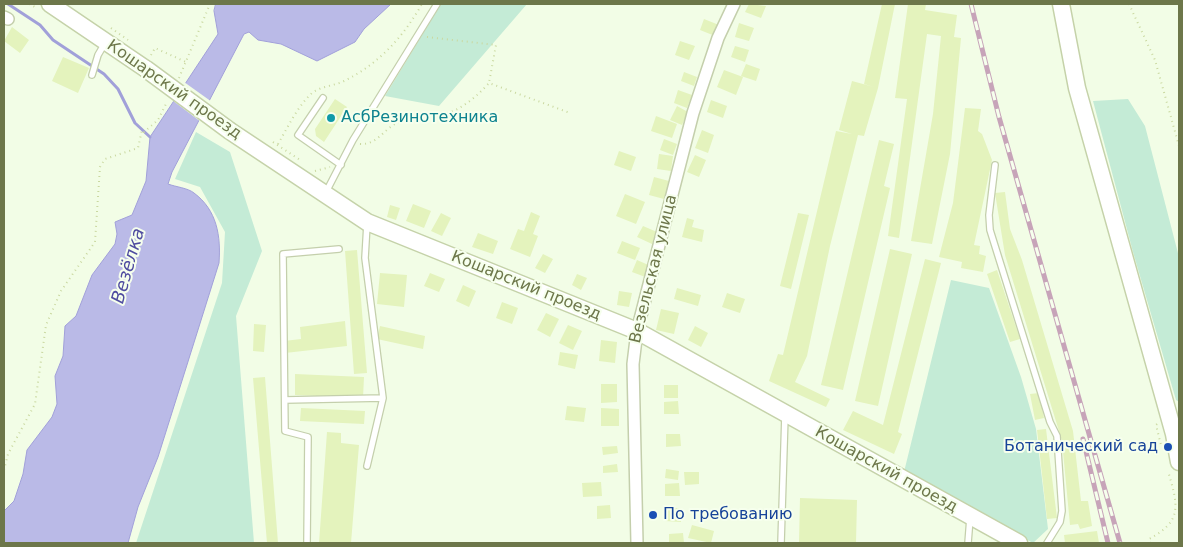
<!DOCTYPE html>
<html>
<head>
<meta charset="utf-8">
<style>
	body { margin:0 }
	#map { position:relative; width:1183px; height:547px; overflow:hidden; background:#f2fde6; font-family:"DejaVu Sans",sans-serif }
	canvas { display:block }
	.frame { position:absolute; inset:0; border:5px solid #6d774a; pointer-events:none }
</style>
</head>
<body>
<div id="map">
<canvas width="1183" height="547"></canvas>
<div class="frame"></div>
</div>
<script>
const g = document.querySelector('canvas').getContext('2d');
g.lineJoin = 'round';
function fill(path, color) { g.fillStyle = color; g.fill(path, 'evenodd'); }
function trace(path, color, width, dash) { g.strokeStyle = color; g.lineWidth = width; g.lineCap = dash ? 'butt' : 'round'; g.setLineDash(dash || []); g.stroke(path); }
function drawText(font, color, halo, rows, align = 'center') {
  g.font = font + ' "DejaVu Sans",sans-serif'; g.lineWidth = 4; g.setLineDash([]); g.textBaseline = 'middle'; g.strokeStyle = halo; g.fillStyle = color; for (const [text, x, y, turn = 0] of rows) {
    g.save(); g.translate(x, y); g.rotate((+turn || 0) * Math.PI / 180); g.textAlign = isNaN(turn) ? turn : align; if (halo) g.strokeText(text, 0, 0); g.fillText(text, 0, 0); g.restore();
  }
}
const green = new Path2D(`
	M441,4H527L439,106L385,96Z
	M1128,99L1145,126L1179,257V402L1176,400L1133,252L1093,101Z
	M196,132L230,152L262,251L236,316L254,543H136L222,283L225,232L200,187L175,179Z
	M951,280L989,288L1021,377L1036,429L1048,529L1033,543L904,472Z`);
const water = new Path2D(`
	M216,4H391L364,29L355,42L317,61L281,44L258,40L249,32L244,34L172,172L168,184C176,187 188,188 194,193C217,210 221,236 219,263L158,457L138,507L128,543H4V511L14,501L23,474L27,450L52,417L57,404L55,376L63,356L65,326L76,316L92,275L115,244L117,234L115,222L132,215L146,181L150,137L218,34L214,11Z`);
const pier = new Path2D(`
	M184,82L212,102L201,122L172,100Z`);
const stream = new Path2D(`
	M8,4L40,25L53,40L104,74L118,89L135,123L150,137`);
const building = new Path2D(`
	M749,4L766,6L761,18L745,12Z
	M882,4H895L878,88L864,136L858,135L830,246L807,356L795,382L830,399L826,407L769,381L778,354L783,355L836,131L852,134L839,130L852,81L874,87L864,84Z
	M908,4H926L925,10L957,15L954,37L961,38L950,154L932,244L911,241L933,114L941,36L927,34L899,238L888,236L907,99L895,98Z
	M704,19L719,25L715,36L700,30Z
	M739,23L754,28L749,41L735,37Z
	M12,27L29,40L20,53L4,41Z
	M680,41L695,46L689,60L675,55Z
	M735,46L749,50L745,62L731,57Z
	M63,57L89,68L78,93L52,81Z
	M746,64L760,69L756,81L741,76Z
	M724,70L743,77L736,95L717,87Z
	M684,72L697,77L694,86L681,81Z
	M678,90L692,95L687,108L674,103Z
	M335,99L347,107L324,142L316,136L315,129Z
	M711,100L727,106L723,118L707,112Z
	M677,106L688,112L682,125L670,120Z
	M965,108L981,109L978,131L982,134L992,160L974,245L980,246L979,254L986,256L983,272L961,268L962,262L939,257L953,203Z
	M656,116L677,124L672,138L651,131Z
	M702,130L714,135L708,153L695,148Z
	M664,139L677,144L673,155L660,150Z
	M879,140L894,144L884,186L890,188L843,390L821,385Z
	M619,151L636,157L631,171L614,165Z
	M659,154L673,156L671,171L657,169Z
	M695,155L706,160L699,177L687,172Z
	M654,177L669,181L664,199L649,195Z
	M1005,192L1010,229L1022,260L1073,431L1081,501H1088L1092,526L1080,529L1078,524L1070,525L1062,441L1005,255L995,193Z
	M625,194L645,202L636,224L616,216Z
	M413,204L431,211L424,228L406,221Z
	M390,205L400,208L396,220L387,217Z
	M531,212L540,216L533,234L538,236L530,257L510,249L518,229L524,231Z
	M441,213L451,218L442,236L431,231Z
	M798,213L809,215L791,289L780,286Z
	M687,218L694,220L692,227L704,230L702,242L682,237Z
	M643,226L657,232L652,244L637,237Z
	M478,233L498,241L493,254L472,247Z
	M622,241L640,248L635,260L617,253Z
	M890,249L912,254L878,406L855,401Z
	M357,250L367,373L354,374L345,251Z
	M543,254L553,259L545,273L535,268Z
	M925,259L941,263L898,432L902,434L894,454L843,430L853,411L883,425Z
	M637,260L653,267L648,278L632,272Z
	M997,270L1020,339L1010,342L987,274Z
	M380,273L407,275L404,307L377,304Z
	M430,273L445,279L439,292L424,286Z
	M577,274L587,278L581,290L572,285Z
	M463,285L476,291L469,307L456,301Z
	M677,288L701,295L698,306L674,299Z
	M619,291L632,293L629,307L617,305Z
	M727,293L745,299L740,313L722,307Z
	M502,302L518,308L512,324L496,318Z
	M661,309L679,313L674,334L656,330Z
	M546,313L559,319L550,337L537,330Z
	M345,321L347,346L285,353L284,341L301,339L300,327Z
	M254,324L266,325L264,352L253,351Z
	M568,325L582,331L573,350L559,343Z
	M380,326L425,336L423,349L377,339Z
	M695,326L708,333L701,347L688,340Z
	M601,340L617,342L615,363L599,361Z
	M560,352L578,355L575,369L558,365Z
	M295,374L364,377L363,398L295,395Z
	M265,377L278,543H267L253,378Z
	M601,384H617V402L601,403Z
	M664,385H678V398H664Z
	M1039,393L1044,418L1035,420L1030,394Z
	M678,401L679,414H664V402Z
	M567,406L586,408L584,422L565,420Z
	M301,408L365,411L364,424L300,421Z
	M601,408L619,409V426H601Z
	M1046,429L1057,518L1047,519L1037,430Z
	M327,432L341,433V443L359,445L351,543H319Z
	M666,434H680L681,446L666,447Z
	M617,446L618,453L603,455L602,447Z
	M617,464L618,472L603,473V466Z
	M666,469L679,471L678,480L665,478Z
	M684,472H699V484L685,485Z
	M601,482L602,496L583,497L582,483Z
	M679,483L680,496H665V484Z
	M800,498L857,500L856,543H799Z
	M610,505L611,518L597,519V506Z
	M665,508H681V522L665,521Z
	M692,525L714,531L711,543L688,538Z
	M1097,531L1099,543H1065L1064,535Z
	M683,533L684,543H669V534Z`);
const path = new Path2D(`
	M29,4L37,8
	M1129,4L1155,60L1179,146
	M111,28L128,40
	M427,37L496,45L489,83
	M151,55L155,48L186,62
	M179,78L210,4
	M273,142L300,160
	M278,144C288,127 297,107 312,93C321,86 334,86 344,81C379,64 403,37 422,4
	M360,144C378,145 384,128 399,122C407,119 418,120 426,119C453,115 471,103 489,83L570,113
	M315,171L330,167
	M1157,424L1156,425L1161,445
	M4,470L8,454L35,404L46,325L61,291L95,242L100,167L105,159L138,148L142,130L144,132L158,120L167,102
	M1150,543L1149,539C1183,521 1178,505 1168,471`);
const lane = new Path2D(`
	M92,75L98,55L105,43
	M323,98L298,135L341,165
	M995,165L989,215L990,230L1050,422L1057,436L1062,511L1060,522L1047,543
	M325,194L353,140L437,4
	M367,224L365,258L383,398L367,466
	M285,400L383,398
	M307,543L308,437L285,431L283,254L339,249
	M781,543L785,415
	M968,543L970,518`);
const street = new Path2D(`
	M4,17L8,19
	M637,543L633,364L637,331L693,113L718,38L734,4`);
const secondary = new Path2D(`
	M50,4L146,69
	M1061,4L1077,88L1174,434L1179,462
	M230,131L367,222L637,331L1019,543`);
const rail = new Path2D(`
	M971,4L999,117L1120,543
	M1083,439L1108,543`);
const secondaryBridge = new Path2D(`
	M146,69L230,131`);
const markers = [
	[331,118,5,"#0f9aa8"],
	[1168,447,5,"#1a4fb4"],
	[653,515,5,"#1a4fb4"]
];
const streetNames = [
	["Кошарский проезд",174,90,35],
	["Везельская улица",654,269,-76],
	["Кошарский проезд",526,286,22],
	["Кошарский проезд",886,470,29]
];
const cultureNames = [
	["АсбРезинотехника",341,118]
];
const transitNames = [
	["Ботанический сад",1158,447],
	["По требованию",663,515,"left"]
];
const waterNames = [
	["Везёлка",129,266,-74]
];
fill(green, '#c4ebd6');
fill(water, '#babae7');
trace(water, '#a1a0d9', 1);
fill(pier, '#f2fde6');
trace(stream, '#a1a0d9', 3);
fill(building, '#e4f3bd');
trace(lane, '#c4cfac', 8);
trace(street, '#c4cfac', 14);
trace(secondary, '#c5d2a9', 19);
trace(path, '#cad8a0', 2, [1, 4]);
trace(lane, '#fff', 5.5);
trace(street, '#fff', 11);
trace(secondary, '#fff', 16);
trace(rail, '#c7a4b9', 5);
trace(rail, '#f6ffed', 3, [9]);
trace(secondaryBridge, '#c5d2a9', 19, []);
trace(secondaryBridge, '#fff', 16);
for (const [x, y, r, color] of markers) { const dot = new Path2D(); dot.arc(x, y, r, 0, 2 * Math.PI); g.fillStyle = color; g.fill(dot); trace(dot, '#f6ffed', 2); }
drawText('16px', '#6d774a', '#f6ffed', streetNames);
drawText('16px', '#0d838f', '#f6ffed', cultureNames, 'left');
drawText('16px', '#164399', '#f6ffed', transitNames, 'right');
drawText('italic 18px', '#4f4ca0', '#f6ffed', waterNames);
</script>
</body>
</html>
